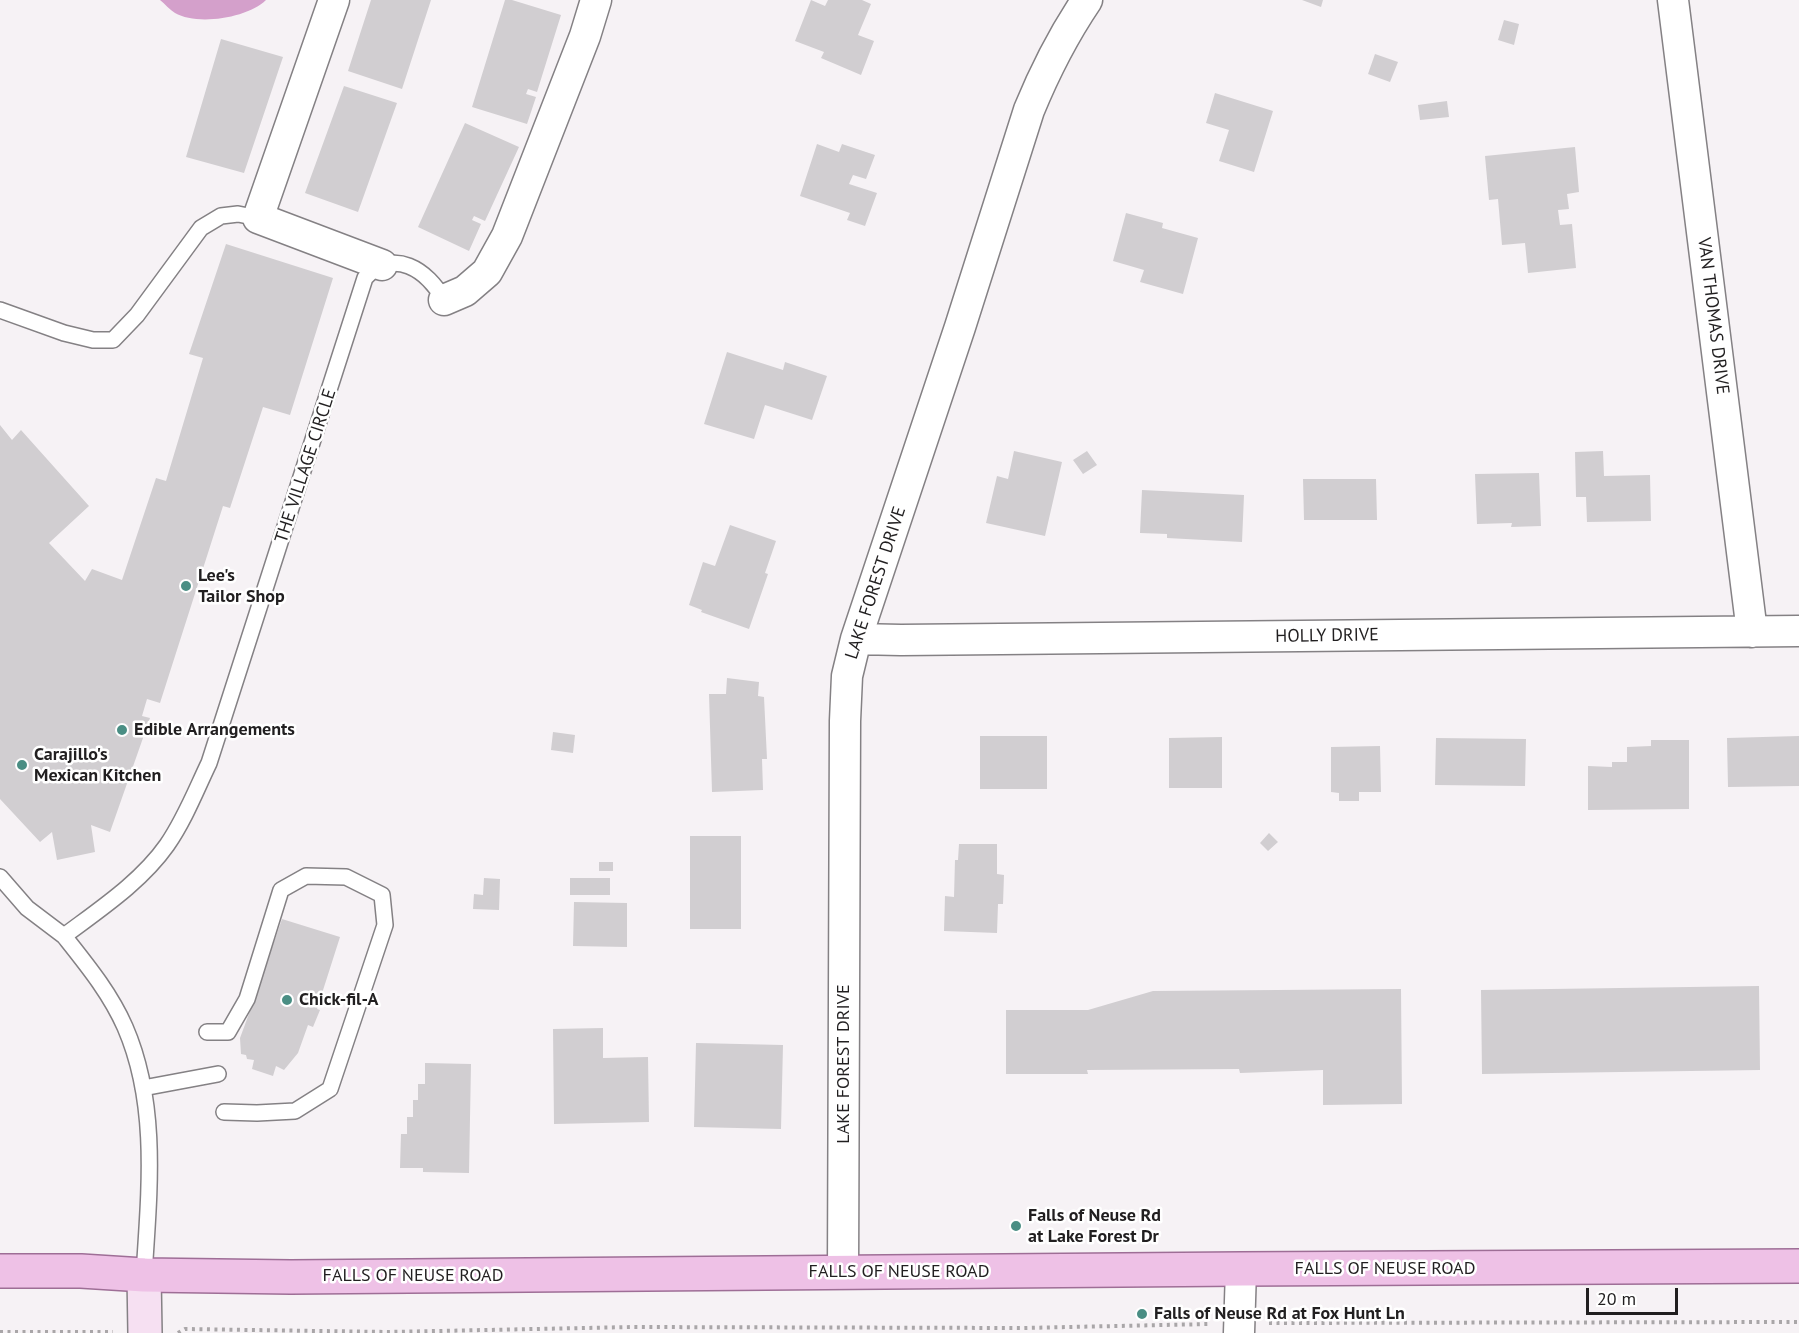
<!DOCTYPE html>
<html>
<head>
<meta charset="utf-8">
<style>
	body { margin:0 }
	#map { position:relative; width:1799px; height:1333px; overflow:hidden; background:#f6f2f5; font-family:"PT Sans",sans-serif }
	canvas { display:block }
	.scale { position:absolute; left:1586px; top:1288px; width:92px; height:27px; box-sizing:border-box; border:3px solid #211f20; border-top:0; padding-left:8px; font-size:18px; line-height:21px; white-space:nowrap; color:#211f20; -webkit-text-stroke:4px #fff; paint-order:stroke }
</style>
</head>
<body>
<div id="map">
<canvas width="1799" height="1333"></canvas>
<div class="scale">20 m</div>
</div>
<script>
const g = document.querySelector('canvas').getContext('2d');
g.lineJoin = 'round';
function fill(path, color) { g.fillStyle = color; g.fill(path, 'evenodd'); }
function trace(path, color, width, dash) { g.strokeStyle = color; g.lineWidth = width; g.lineCap = dash ? 'butt' : 'round'; g.setLineDash(dash || []); g.stroke(path); }
function drawText(font, color, halo, rows, align = 'center') {
  g.font = font + ' "PT Sans",sans-serif'; g.lineWidth = 5; g.setLineDash([]); g.textBaseline = 'middle'; g.strokeStyle = halo; g.fillStyle = color; for (const [text, x, y, turn = 0] of rows) {
    g.save(); g.translate(x, y); g.rotate((+turn || 0) * Math.PI / 180); g.textAlign = isNaN(turn) ? turn : align; if (halo) g.strokeText(text, 0, 0); g.fillText(text, 0, 0); g.restore();
  }
}
const water = new Path2D(`
	M160,0H266C248,18 197,26 175,13C170,10 165,4 160,0Z`);
const building = new Path2D(`
	M371,0H431L402,89L348,71Z
	M505,0H512L561,15L537,92L528,89L526,94L536,97L527,124L472,107Z
	M811,0L825,6L828,0H862L871,4L858,35L874,41L861,75L821,58L824,52L795,41Z
	M1302,0H1323L1321,7Z
	M1504,20L1519,24L1514,45L1498,40Z
	M221,39L283,57L244,173L186,157Z
	M1375,54L1398,62L1390,82L1368,74Z
	M344,86L397,103L358,212L305,193Z
	M1215,93L1273,111L1254,172L1219,161L1229,130L1206,123Z
	M1447,101L1449,117L1420,120L1418,105Z
	M465,123L519,147L485,221L474,216L472,220L481,224L469,251L418,227Z
	M817,144L839,152L842,144L875,155L866,179L853,175L849,184L877,193L865,226L847,220L850,213L800,196Z
	M1575,147L1579,192L1567,194L1569,209L1558,210L1560,225L1572,224L1576,268L1528,273L1525,243L1502,245L1498,199L1489,200L1485,156Z
	M1126,213L1163,223L1162,228L1198,238L1183,294L1140,282L1144,270L1113,261Z
	M226,244L333,278L290,415L263,407L230,508L223,506L160,703L147,699L142,716L150,718L110,832L91,825L95,852L57,860L52,832L40,842L0,799V425L12,440L21,430L89,506L49,543L85,581L92,569L122,580L156,478L166,481L203,358L189,354Z
	M727,352L783,370L785,362L827,376L812,420L765,405L754,439L704,424Z
	M1014,451L1062,462L1045,536L986,523L997,476L1008,479Z
	M1087,451L1097,465L1083,474L1073,460Z
	M1603,451L1604,476L1650,475L1651,521L1587,522L1586,497H1576L1575,452Z
	M1539,473L1541,526L1511,527L1512,523L1477,524L1475,474Z
	M1303,479H1376L1377,520H1304Z
	M1142,490L1244,495L1242,542L1167,538V534L1140,533Z
	M730,525L776,541L765,573L768,574L749,629L701,612L702,610L689,605L703,562L715,566Z
	M727,678L759,682L758,696L764,697L767,759H762L763,790L712,792L709,694H726Z
	M553,732L575,735L573,753L551,750Z
	M980,736H1047V789H980Z
	M1799,736V786L1728,787L1727,738Z
	M1222,737V788H1169V738Z
	M1436,738L1526,739L1525,786L1435,785Z
	M1651,740H1689V809L1588,810V766L1612,767V762H1627V747L1651,746Z
	M1380,746L1381,792H1359V801H1339V793L1331,792V747Z
	M1269,833L1278,842L1268,851L1260,843Z
	M690,836H741V929H690Z
	M959,844H997V874L1004,875L1003,904H998L997,933L944,931L945,896L954,897L955,860H958Z
	M599,862H613V871H599Z
	M484,878L500,879L499,910L473,909L474,894L483,895Z
	M570,878H610V895H570Z
	M574,902L627,903V947L573,946Z
	M282,919L340,937L317,1009L320,1010L313,1027L308,1025L298,1053L284,1070L276,1066L273,1076L252,1069L254,1060L247,1059L246,1055L241,1054L240,1038L257,992L253,991L262,976Z
	M1759,986L1760,1070L1482,1074L1481,990Z
	M1401,989L1402,1104L1323,1105V1070L1240,1073L1239,1069L1087,1070L1088,1074H1006V1010H1088L1153,991Z
	M603,1028V1058L648,1057L649,1122L554,1124L553,1029Z
	M696,1043L783,1045L781,1129L694,1127Z
	M425,1063L471,1064L469,1173L423,1172V1168H400L401,1134H407V1117H413V1100H418V1084H425Z`);
const path = new Path2D(`
	M1269,1323L1799,1322
	M0,1332H113
	M178,1333L185,1329L388,1332L633,1327L1022,1328L1210,1324`);
const lane = new Path2D(`
	M0,310L64,333L93,340H113L137,315L201,228L221,216L238,214L258,218
	M0,877L27,908L64,936
	M207,1032H228L247,999L281,890L306,876L346,877L382,895L385,925L330,1089L295,1111L257,1113L224,1112
	M143,1088L218,1074
	M144,1275C149,1193 159,1105 125,1027C110,993 87,965 64,936C100,909 141,882 167,845C185,819 196,790 209,763L365,278C393,247 428,270 444,300`);
const street = new Path2D(`
	M334,0L258,218L382,265
	M1673,0L1752,632
	M444,300L465,291L487,272L507,236L585,36L596,0
	M856,639L901,640L1799,631
	M843,1272L845,721L847,676L856,639L960,327L1029,110C1045,71 1064,34 1087,0
	M1239,1333L1241,1269`);
const secondary = new Path2D(`
	M144,1275L145,1333`);
const primary = new Path2D(`
	M0,1271H81L144,1275L291,1277L1241,1269L1799,1266`);
const markers = [
	[186,586,6,"#4a8e84"],
	[122,730,6,"#4a8e84"],
	[22,765,6,"#4a8e84"],
	[287,1000,6,"#4a8e84"],
	[1016,1226,6,"#4a8e84"],
	[1142,1314,6,"#4a8e84"]
];
const streetNames = [
	["VAN THOMAS DRIVE",1713,316,83],
	["THE VILLAGE CIRCLE",306,466,-72],
	["LAKE FOREST DRIVE",876,583,-72],
	["HOLLY DRIVE",1327,636,-1],
	["LAKE FOREST DRIVE",844,1064,-90],
	["FALLS OF NEUSE ROAD",1385,1269],
	["FALLS OF NEUSE ROAD",899,1272],
	["FALLS OF NEUSE ROAD",413,1276]
];
const poiNames = [
	["Lee's",198,576],
	["Tailor Shop",198,597],
	["Edible Arrangements",134,730],
	["Carajillo's",34,755],
	["Mexican Kitchen",34,776],
	["Chick-fil-A",299,1000],
	["Falls of Neuse Rd",1028,1216],
	["at Lake Forest Dr",1028,1237],
	["Falls of Neuse Rd at Fox Hunt Ln",1154,1314]
];
fill(water, '#d4a0cb');
fill(building, '#d1ced1');
trace(lane, '#848184', 18);
trace(street, '#848184', 33);
trace(secondary, '#848184', 36);
trace(primary, '#9e6e96', 36);
trace(path, '#a9a6a8', 4, [3, 4.5]);
trace(lane, '#fff', 15);
trace(street, '#fff', 30);
trace(secondary, '#f6e0f2', 33);
trace(primary, '#eec1e6', 33);
for (const [x, y, r, color] of markers) { const dot = new Path2D(); dot.arc(x, y, r, 0, 2 * Math.PI); g.fillStyle = color; g.fill(dot); trace(dot, '#fff', 2); }
drawText('18px', '#211f20', '#fff', streetNames);
drawText('bold 18px', '#211f20', '#fff', poiNames, 'left');
</script>
</body>
</html>
